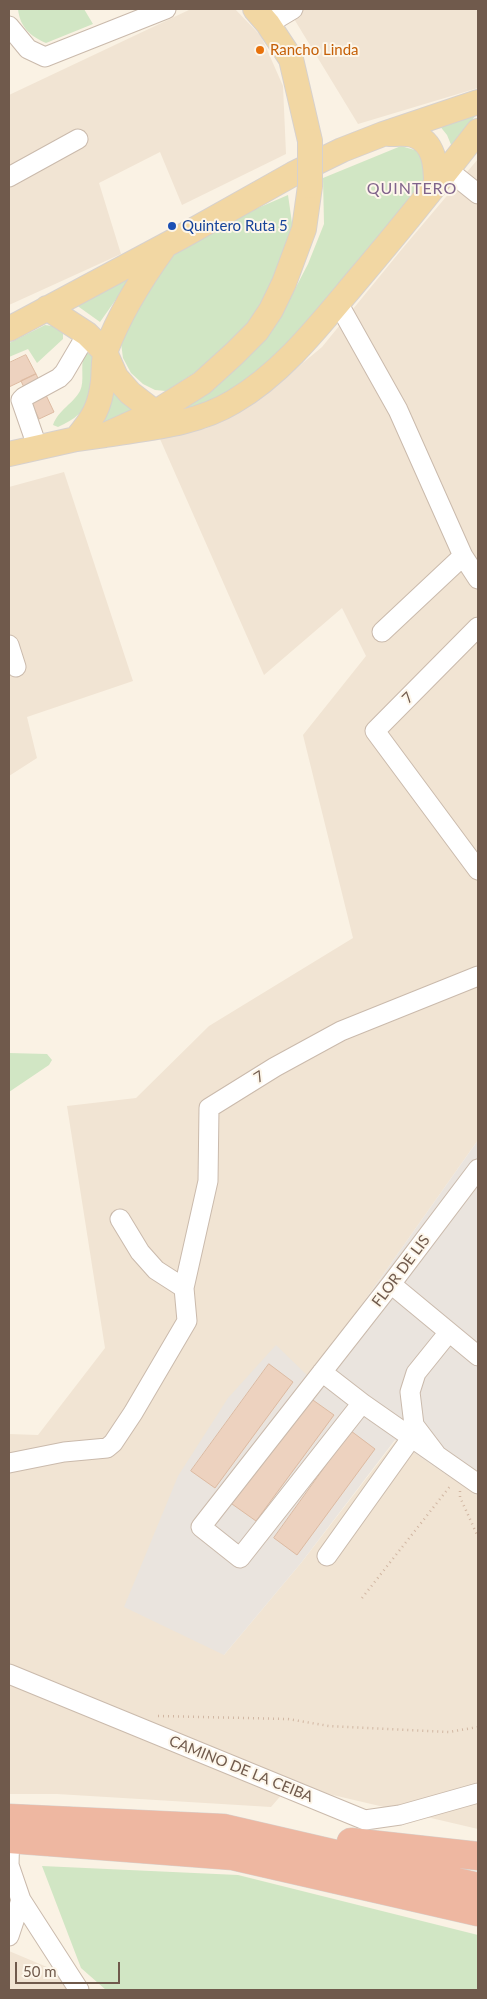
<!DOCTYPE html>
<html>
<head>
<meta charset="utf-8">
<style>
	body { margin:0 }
	#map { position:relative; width:487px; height:1999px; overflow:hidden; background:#faf2e4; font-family:Lato,sans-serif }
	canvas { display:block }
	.frame { position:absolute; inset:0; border:10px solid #705a4c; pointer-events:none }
	.scale { position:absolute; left:15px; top:1962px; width:105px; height:22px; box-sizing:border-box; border:2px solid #705a4c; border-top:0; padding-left:6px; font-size:15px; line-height:18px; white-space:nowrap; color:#705a4c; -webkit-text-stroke:4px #fdf6ea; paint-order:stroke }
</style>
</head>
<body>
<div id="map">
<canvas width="487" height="1999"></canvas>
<div class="frame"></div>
<div class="scale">50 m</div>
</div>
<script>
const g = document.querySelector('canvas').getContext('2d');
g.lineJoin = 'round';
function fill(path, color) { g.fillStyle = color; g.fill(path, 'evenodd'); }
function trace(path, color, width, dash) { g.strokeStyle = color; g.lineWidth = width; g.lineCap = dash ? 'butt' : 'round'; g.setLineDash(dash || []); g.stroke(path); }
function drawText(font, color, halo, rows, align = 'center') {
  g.font = font + ' Lato,sans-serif'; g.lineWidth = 4; g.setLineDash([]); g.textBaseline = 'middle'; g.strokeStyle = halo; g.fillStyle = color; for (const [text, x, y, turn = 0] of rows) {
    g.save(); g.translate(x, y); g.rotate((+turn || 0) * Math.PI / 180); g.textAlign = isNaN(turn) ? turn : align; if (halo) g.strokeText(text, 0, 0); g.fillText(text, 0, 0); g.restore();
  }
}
const residential = new Path2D(`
	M191,9H235L261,36L283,86L286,154L182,205L160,152L99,183L121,254L9,305V95Z
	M288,9H478V88L358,124Z
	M478,159V1140L310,1378L224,1655L301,1563L396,1440L478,1496V1829L290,1785L271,1807L57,1794H9V1434L38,1435L105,1348L67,1106L136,1098L209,1026L353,938L303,735L366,656L342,608L264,675L160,439L207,428L257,401L322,347L402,249Z
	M64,472L133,681L27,717L37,758L9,776V487Z
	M9,1951L80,1981L89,1990H9Z`);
const industrial = new Path2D(`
	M478,1140V1496L395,1440L301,1563L224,1655L124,1607L178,1476L228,1398L276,1345L310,1378Z`);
const green = new Path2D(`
	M18,9H84L93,24L46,43C30,36 20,27 18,9Z
	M475,116L452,147L447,135L439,125Z
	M401,146L418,151L426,163L424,181L330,297L275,360L242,385L186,414L171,410L253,350L284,310L308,264L324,224L323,178Z
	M288,195L293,230L272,290L247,326L210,363L166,391L155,390L143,384L131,373L123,358L121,343L134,314L166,261L181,246L251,211Z
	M136,271L100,322L72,302Z
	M45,325L58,327L63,332V339L37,363L28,349L9,357V343Z
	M88,353L92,356C94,391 93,412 58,427L53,425C59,409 73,404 80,391C85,381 80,366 84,355Z
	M115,388L134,411L104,422Z
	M9,1053L47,1054L52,1060L49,1065L9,1092Z
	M42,1866L238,1875L478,1935V1990H106L81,1968Z`);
const building = new Path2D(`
	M26,355L36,374L9,387V363Z
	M36,374L54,412L39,419L21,381Z
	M269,1364L293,1382L215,1488L191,1471Z
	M310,1398L334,1415L256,1521L232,1504Z
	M351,1431L375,1449L297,1555L274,1538Z`);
const path = new Path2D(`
	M460,1491V1497L478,1537
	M362,1598L451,1485
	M158,1716L288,1719L329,1726L449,1732L478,1727`);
const minor = new Path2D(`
	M268,24L293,9
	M9,26L28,49L45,57L166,9
	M448,170L478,194
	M9,177L78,139
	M338,303L398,410L463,556L478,579
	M38,449L21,400L24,397L59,378L64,373L87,334
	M478,627L375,731L478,870
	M382,632L463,556
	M9,645L16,667
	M120,1219L140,1252L156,1270L184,1288
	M391,1284L449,1332L416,1373L410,1392L414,1425L436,1454
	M449,1332L478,1356
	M322,1372L362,1403L478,1484
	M362,1403L240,1558L201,1527L391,1284L478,1169
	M9,1463L64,1452L107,1448L113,1443L133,1413L187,1321L184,1288L208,1181L209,1108L275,1067L341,1031L478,976
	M327,1556L412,1437
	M9,1674L365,1820L400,1815L478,1793
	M10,1828L9,1865L21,1900L79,1990
	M9,1936L21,1900`);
const major = new Path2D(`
	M255,9L268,24L291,59L310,141
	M389,134C396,134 407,133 413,135C435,142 436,166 436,185
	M47,308L87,334L105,352L116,377L130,393L165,420
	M9,329L181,237L293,174L342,150L383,134L478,102
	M105,435C148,428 195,425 233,402C284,372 321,323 359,278C400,230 439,181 478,131
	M76,439C93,418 100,408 103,381C104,371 103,359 106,350C120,313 140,281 163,249
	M9,454L76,439L105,435L156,412L202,383L234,354L257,331L271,310L284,283L304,229L310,186`);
const highway = new Path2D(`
	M9,1818L223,1828L478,1887
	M9,1839L233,1856L478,1912
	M351,1842L478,1856`);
const majorBridge = new Path2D(`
	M310,186V141`);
const markers = [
	[260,50,5,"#e8710a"],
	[172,226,5,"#1a4fb4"]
];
const foodNames = [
	["Rancho Linda",270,50]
];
const transitNames = [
	["Quintero Ruta 5",182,226]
];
const streetNames = [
	["7",408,698,-45],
	["7",259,1077,-32],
	["FLOR DE LIS",401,1271,-53],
	["CAMINO DE LA CEIBA",241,1769,22]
];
const neighbourhoodNames = [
	["QUINTERO",412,189]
];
fill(residential, '#f1e4d3');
fill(industrial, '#eae4de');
fill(green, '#d1e6c4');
fill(building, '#edd2bf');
trace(building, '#ddbaa1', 1);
trace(minor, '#cabaac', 21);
trace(major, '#d7d1cd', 26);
trace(highway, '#d7d1cd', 29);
trace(path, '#d1b6a2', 2.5, [1, 4]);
trace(minor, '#fff', 19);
trace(major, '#f2d7a3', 24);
trace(highway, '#eeb7a1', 28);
trace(majorBridge, '#d7d1cd', 26, []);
trace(majorBridge, '#f2d7a3', 24);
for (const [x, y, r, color] of markers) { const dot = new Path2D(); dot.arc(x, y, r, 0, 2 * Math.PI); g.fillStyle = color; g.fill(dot); trace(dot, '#fdf6ea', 2); }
drawText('15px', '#c56008', '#fdf6ea', foodNames, 'left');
drawText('15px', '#164399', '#fdf6ea', transitNames, 'left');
drawText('15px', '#705a4c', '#fdf6ea', streetNames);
g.letterSpacing = '1px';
drawText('16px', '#80648c', '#fdf6ea', neighbourhoodNames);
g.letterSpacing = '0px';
</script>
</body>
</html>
